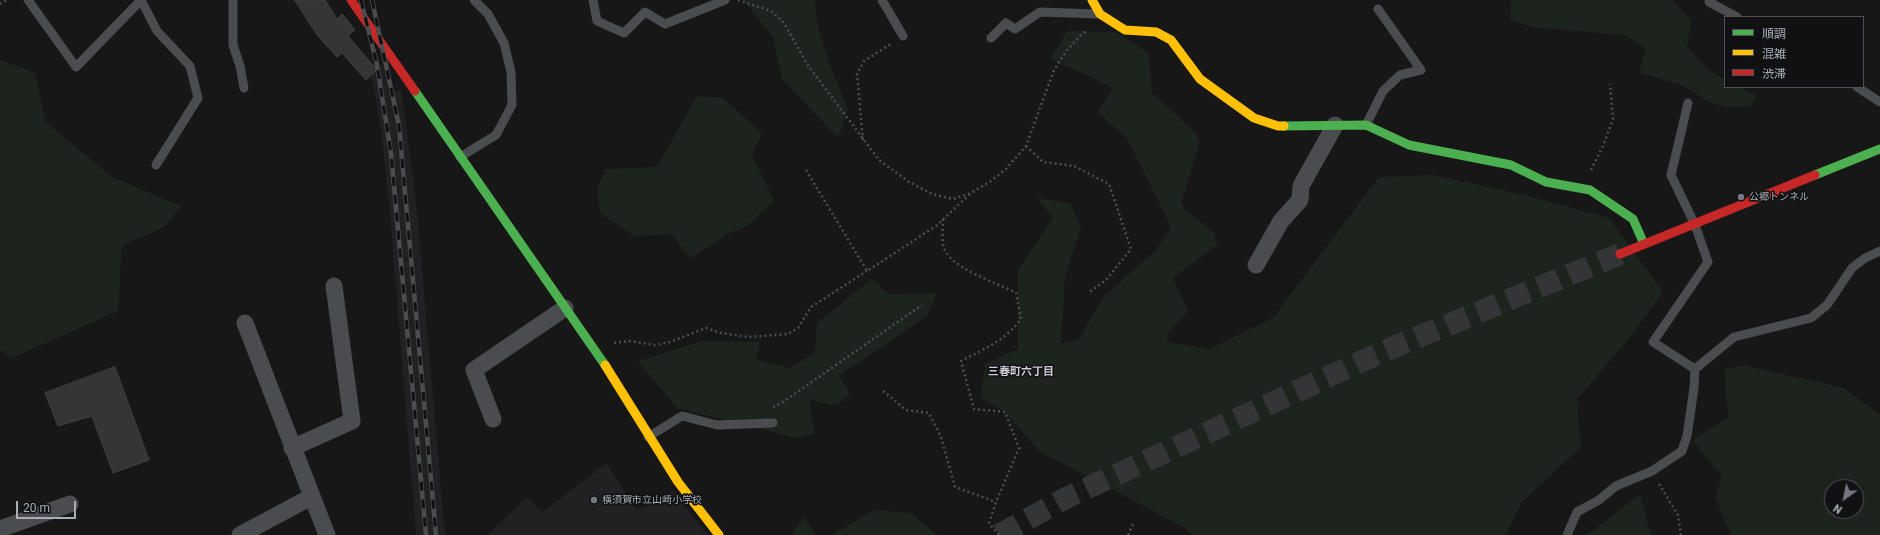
<!DOCTYPE html>
<html>
<head>
<meta charset="utf-8">
<style>
	body { margin:0 }
	#map { position:relative; width:1880px; height:535px; overflow:hidden; background:#171717; font-family:Roboto,"Noto Sans JP",sans-serif }
	canvas { display:block }
	.legend { position:absolute; left:1724px; top:16px; width:140px; height:72px; box-sizing:border-box; background:#111113; border:1px solid #4d4f55; margin:0; padding:5px 7px; list-style:none; font-size:12px; color:#a8adb8 }
	.legend li { display:flex; align-items:center; gap:8px; height:20px }
	.legend b { width:20px; border:1px solid #4d4f55 }
	.north { position:absolute; left:1824px; top:479px; width:40px; height:40px; box-sizing:border-box; background:#111113; border:1px solid #4d4f55; border-radius:50%; rotate:213deg; font-size:11px; font-weight:700; line-height:16px; text-align:center; color:#a8adb8 }
	.north::after { content:''; display:block; margin:auto; width:14px; height:18px; background:#757880; clip-path:polygon(50% 0,100% 100%,50% 72%,0 100%) }
	.scale { position:absolute; left:16px; top:501px; width:60px; height:18px; box-sizing:border-box; border:2px solid #a8adb8; border-top:0; padding-left:5px; font-size:12px; line-height:14px; white-space:nowrap; color:#a8adb8; -webkit-text-stroke:3px #111113; paint-order:stroke }
</style>
</head>
<body>
<div id="map">
<canvas width="1880" height="535"></canvas>
<ul class="legend">
<li><b style="height:5px;background:#4caf50"></b>順調</li>
<li><b style="height:5px;background:#ffc107"></b>混雑</li>
<li><b style="height:5px;background:#c62828"></b>渋滞</li>
</ul>
<div class="north">N</div>
<div class="scale">20 m</div>
</div>
<script>
const g = document.querySelector('canvas').getContext('2d');
g.lineJoin = 'round';
function fill(path, color) { g.fillStyle = color; g.fill(path, 'evenodd'); }
function trace(path, color, width, dash) { g.strokeStyle = color; g.lineWidth = width; g.lineCap = dash ? 'butt' : 'round'; g.setLineDash(dash || []); g.stroke(path); }
function drawText(font, color, halo, rows, align = 'center') {
  g.font = font + ' Roboto,"Noto Sans JP",sans-serif'; g.lineWidth = 3; g.setLineDash([]); g.textBaseline = 'middle'; g.strokeStyle = halo; g.fillStyle = color; for (const [text, x, y, turn = 0] of rows) {
    g.save(); g.translate(x, y); g.rotate((+turn || 0) * Math.PI / 180); g.textAlign = isNaN(turn) ? turn : align; if (halo) g.strokeText(text, 0, 0); g.fillText(text, 0, 0); g.restore();
  }
}
const built = new Path2D(`
	M383,65L388,91L401,90L407,131L417,211L445,535H416L390,214L381,130L370,67Z
	M606,463L637,510L673,491L708,535H487L527,497L543,512Z`);
const green = new Path2D(`
	M744,0H815C816,38 834,73 848,109L838,138L782,79L773,38Z
	M1511,0H1672L1691,20L1687,47L1710,71L1725,79V87H1740L1757,96L1751,106L1733,107L1713,104L1683,86L1639,72L1646,49L1626,35L1530,27L1510,19Z
	M1067,31L1115,32L1149,53L1152,93L1195,132L1200,142L1181,202L1185,209L1214,233L1217,245L1173,278L1188,311L1168,333L1167,342L1209,349L1273,318L1379,177L1433,175L1525,195L1609,218L1663,292L1627,341L1577,399L1581,447L1521,503L1506,535H1192L1185,528L1039,451L1005,412L981,397L985,364L1018,349V270L1053,217L1036,198L1070,203L1081,227L1065,278L1061,343L1078,340L1104,296L1156,250L1171,227L1127,138L1097,112L1113,89L1096,79L1050,59Z
	M0,60L35,73L46,122L112,177L181,206L165,227L122,245L118,311L12,358L0,350Z
	M697,96L723,98L762,133L752,154L774,201L747,226L728,234L690,259L672,234L634,236L600,213L597,190L606,169L657,167Z
	M872,279L890,295L937,293L927,316L839,376L850,394L836,406L810,400L814,434L796,438L677,408L638,361L702,341L760,342L756,359L789,368L815,353L817,323Z
	M1747,366L1844,388L1880,415V535H1731L1715,497L1722,477L1693,440L1728,417L1724,368ZM1832,487H1856V511H1832Z
	M1640,494L1651,535H1587Z
	M874,510L911,513L938,535H832Z
	M804,517L816,535H791Z`);
const building = new Path2D(`
	M295,0H325L337,19L342,14L355,30L348,36L377,70L366,80L342,53L337,57L317,35Z
	M115,367L149,460L113,473L92,416L58,426L45,393Z`);
const secondaryTunnel = new Path2D(`
	M999,535L1068,497L1382,352L1620,254`);
const path = new Path2D(`
	M738,0L771,11L784,23L807,64L879,160L909,182L932,194L953,199L971,193L991,181L1006,169L1026,146L1054,70L1067,50L1082,34L1088,30
	M0,4L7,0
	M863,140L857,74L864,61L891,44
	M1026,146L1043,162L1074,166L1109,184L1131,249L1106,280L1088,293
	M806,170L867,271L936,226L970,194
	M1591,170L1603,146L1613,119L1610,84
	M943,219C943,227 942,236 943,244C946,268 997,282 1016,293L1021,319C1006,340 984,349 961,361L974,409L1005,412L1019,448L996,502L989,523L999,535
	M614,343L629,341L655,345L670,342L706,328L721,333L748,337L788,334L798,328L811,307L867,271
	M883,391L906,410L929,413L941,437L955,487L996,502
	M773,407L783,402L922,305
	M1659,484L1678,515L1681,535
	M1128,535L1134,522`);
const lane = new Path2D(`
	M28,0L76,67L141,0
	M141,0L157,31L190,66L198,98L156,165
	M233,0V45L240,66L244,88
	M593,0L597,21L624,33L645,12L665,24L725,0
	M882,0L903,36
	M1710,0L1709,2L1737,17
	M991,38L1006,23L1015,29L1040,12L1098,14
	M1857,87L1880,102
	M1688,103L1671,175L1695,225L1708,262L1653,342L1695,369
	M1366,125L1383,91L1400,75L1421,70L1378,9
	M460,157L496,135L512,105L511,72L504,43L488,14L474,0
	M648,437L682,416L717,425L773,423
	M1567,535L1577,512L1599,500L1616,486L1652,471L1682,451L1687,436L1694,388L1695,369L1734,337L1811,318L1827,305L1852,268L1865,258L1880,251`);
const street = new Path2D(`
	M1256,265L1281,221L1300,200L1301,186L1335,125
	M245,323L327,535
	M493,419L474,370L565,308
	M292,448L352,421L334,286
	M0,529L70,504
	M240,535L311,497`);
const fast = new Path2D(`
	M415,91L605,365
	M1284,126L1366,125L1409,145L1511,165L1546,182L1590,190L1633,219L1644,244
	M1815,175L1880,149`);
const slow = new Path2D(`
	M1092,0L1100,14L1125,30L1156,32L1171,40L1200,79L1254,118L1278,126H1284
	M605,365L678,482L719,535`);
const jam = new Path2D(`
	M351,0L415,91
	M1620,254L1815,175`);
const rail = new Path2D(`
	M361,0L377,65L391,153L426,535
	M372,0L399,126L436,535`);
const markers = [
	[1741,197,4,"#757880"],
	[594,500,4,"#757880"]
];
const poiNames = [
	["公郷トンネル",1749,197],
	["横須賀市立山崎小学校",602,500]
];
const neighbourhoodNames = [
	["三春町六丁目",1021,372]
];
fill(built, '#212123');
fill(green, '#1d241e');
fill(building, '#353536');
trace(building, '#3f4043', 1);
trace(secondaryTunnel, '#343537', 22, [22, 11]);
trace(path, '#4d4e52', 2.5, [2, 3]);
trace(lane, '#4b4c50', 9);
trace(street, '#4b4c50', 17);
trace(fast, '#4caf50', 9);
trace(slow, '#ffc107', 9);
trace(jam, '#c62828', 9);
trace(rail, '#4b4c4f', 4.5);
trace(rail, '#111113', 3, [9]);
for (const [x, y, r, color] of markers) { const dot = new Path2D(); dot.arc(x, y, r, 0, 2 * Math.PI); g.fillStyle = color; g.fill(dot); trace(dot, '#111113', 1.5); }
drawText('10px', '#a8adb8', '#111113', poiNames, 'left');
drawText('bold 11px', '#c9ccd4', '#111113', neighbourhoodNames);
</script>
</body>
</html>
